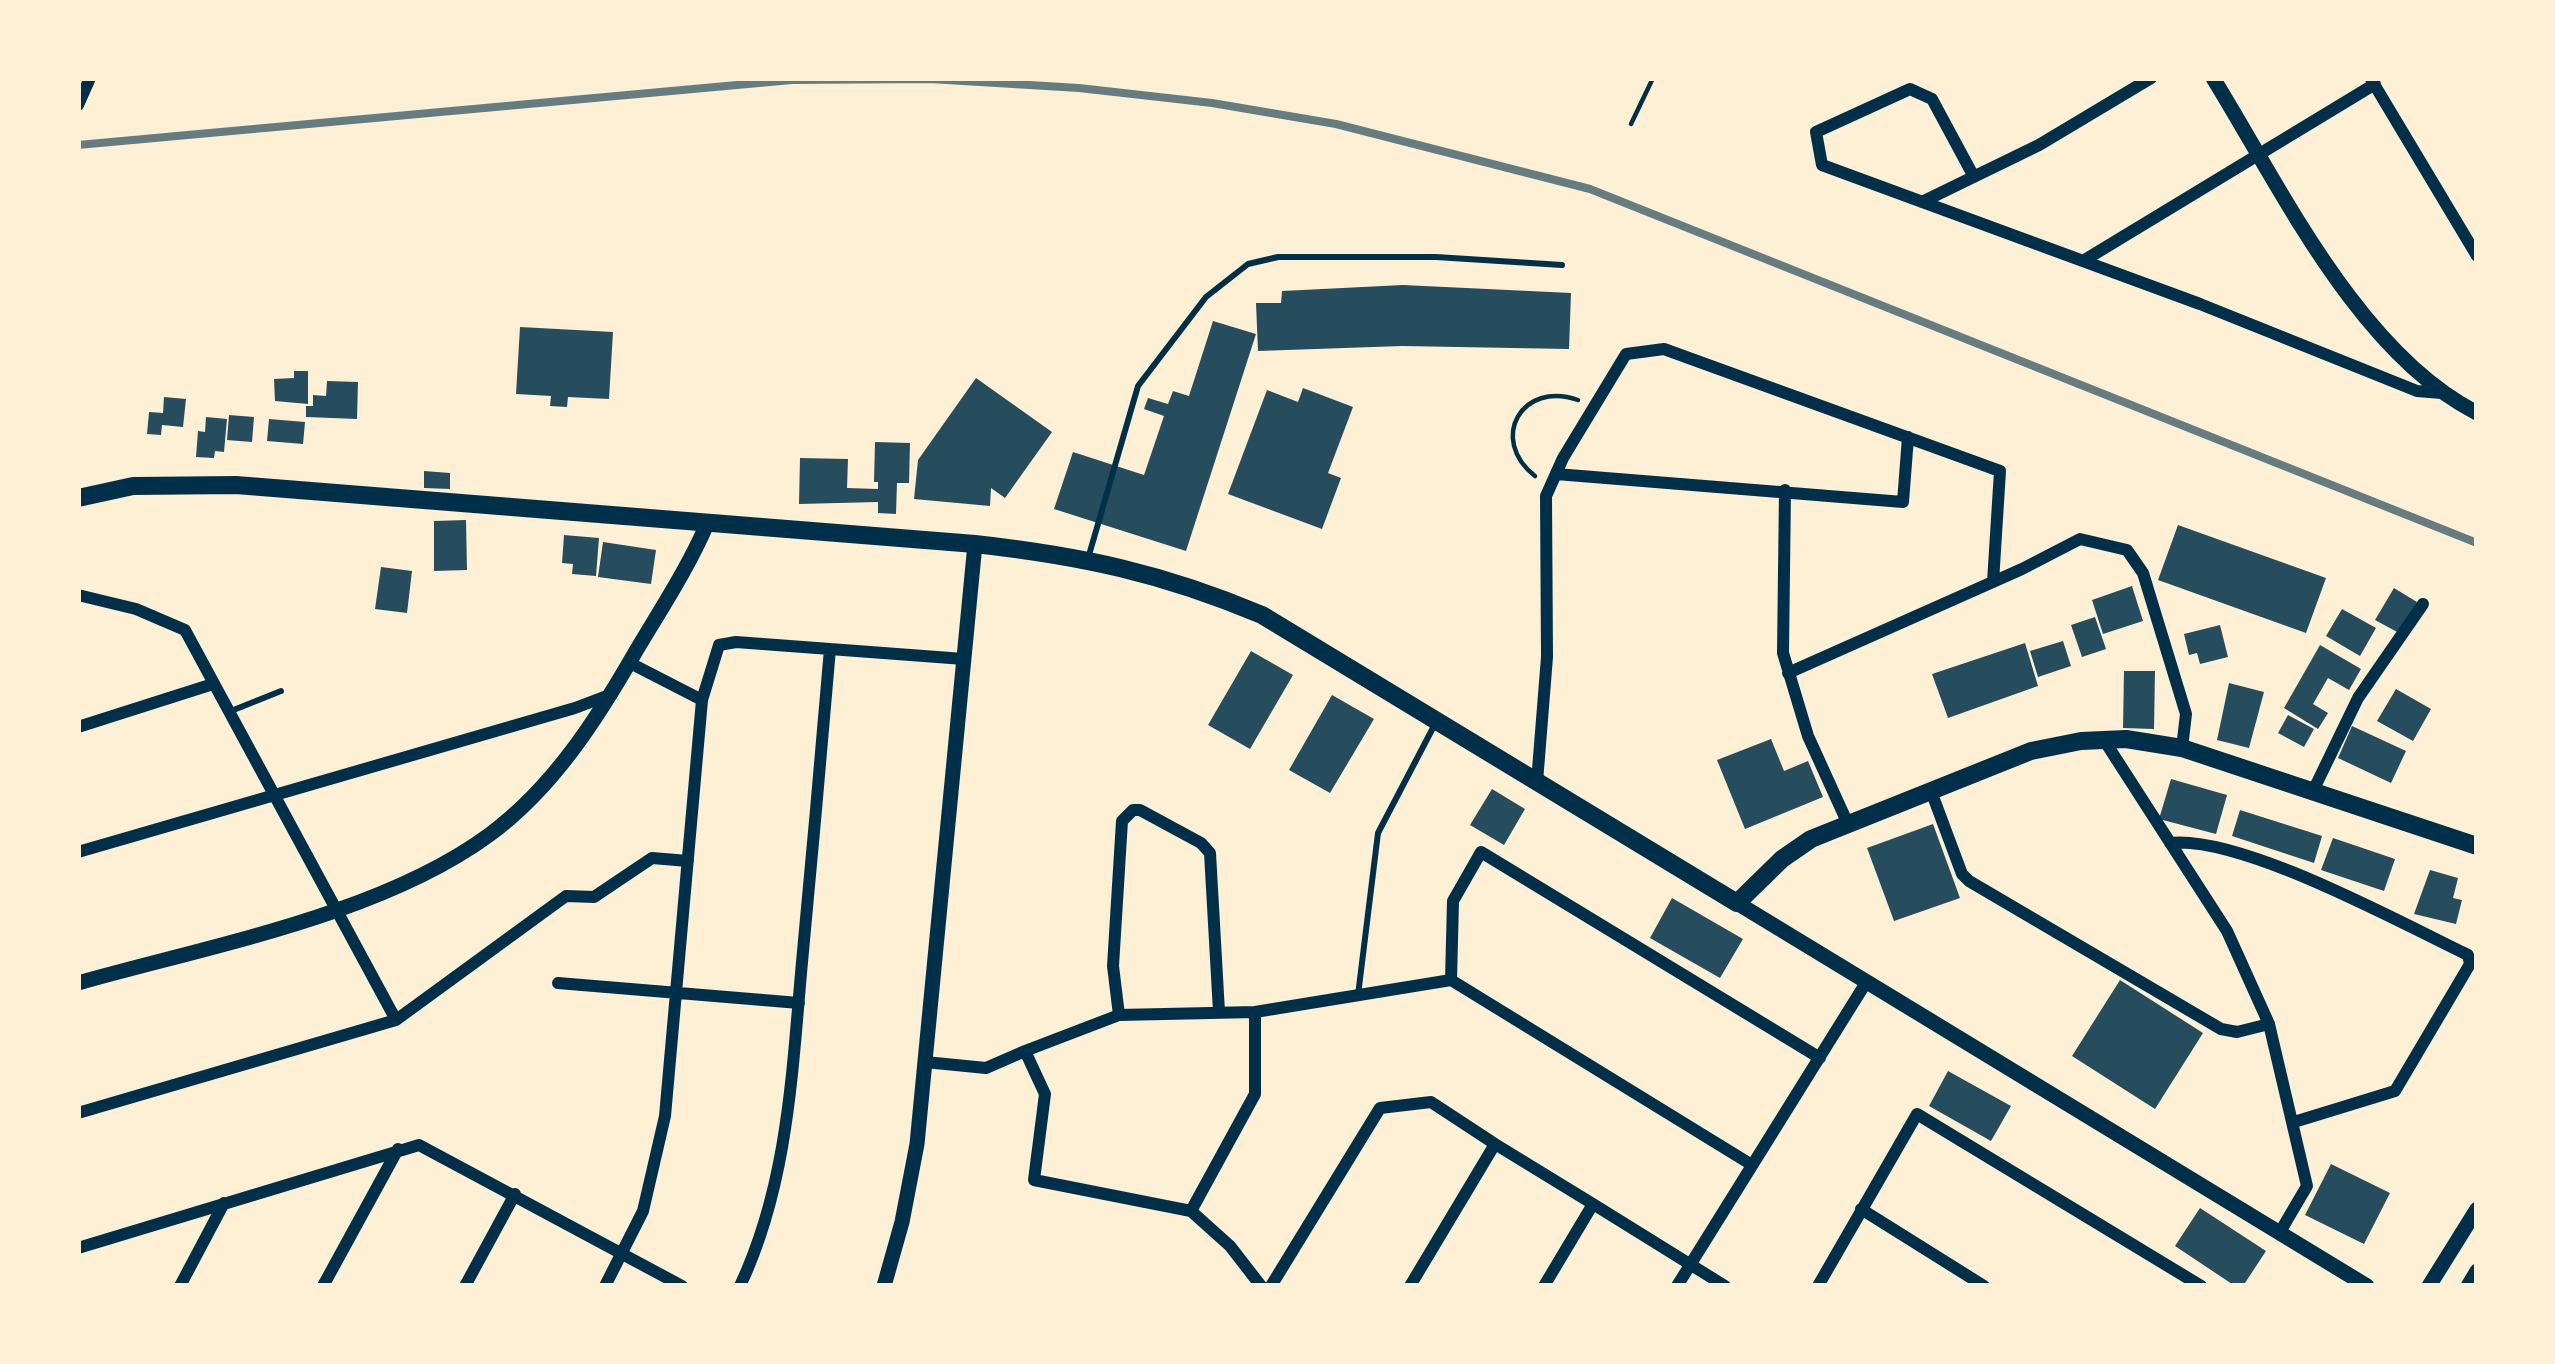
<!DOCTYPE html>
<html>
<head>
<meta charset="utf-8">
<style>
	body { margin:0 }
	#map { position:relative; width:2555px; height:1364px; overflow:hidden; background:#fdf0d5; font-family:Spectral,serif }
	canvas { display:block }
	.frame { position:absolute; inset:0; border:81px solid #fdf0d5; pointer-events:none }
</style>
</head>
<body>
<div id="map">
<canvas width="2555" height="1364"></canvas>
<div class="frame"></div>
</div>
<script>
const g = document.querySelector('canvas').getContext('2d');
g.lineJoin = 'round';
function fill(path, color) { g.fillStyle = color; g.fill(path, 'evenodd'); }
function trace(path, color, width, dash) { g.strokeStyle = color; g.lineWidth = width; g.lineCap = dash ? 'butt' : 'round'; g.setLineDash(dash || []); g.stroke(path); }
const building = new Path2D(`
	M1403,285L1571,293L1569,349L1402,346L1258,351L1256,303H1281L1282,291Z
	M1213,321L1256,334L1186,551L1054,509L1073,452L1144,475L1164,416L1144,409L1148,398L1168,404L1173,391L1189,396Z
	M520,327L613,332L609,399L568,397L567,407L550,406L551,396L516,394Z
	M294,371H308V404L275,401L274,379L294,378Z
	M976,378L1052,432L1005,498L991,488L990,506L914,499L918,460Z
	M327,381L358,382L357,419L306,417V406H313V395L326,396Z
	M1303,388L1353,407L1328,473L1341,478L1322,529L1228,494L1267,390L1298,402Z
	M164,397L186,399L183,427L162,425L161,435L147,434L149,412L163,413Z
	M229,415L254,417L252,442L227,440Z
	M206,417L227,419L224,452L215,451L214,458L196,457L198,431L205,432Z
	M269,419L305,422L303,444L267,441Z
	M875,442L910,443L909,483H897L896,514L878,513V502L799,504L800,458L848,459L847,488L878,489V482H874Z
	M424,471L450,473V489L424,488Z
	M466,520L467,570L434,571V521Z
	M2178,525L2326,578L2306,633L2158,580Z
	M564,535L599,538L596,576L572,574L573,564L562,563Z
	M603,542L656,550L651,584L598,577Z
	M381,567L412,571L407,613L375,609Z
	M2132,586L2143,621L2103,634L2092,600Z
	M2394,588L2417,602L2399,633L2375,620Z
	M2342,609L2376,628L2360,656L2326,636Z
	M2095,617L2106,649L2082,657L2071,625Z
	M2220,625L2228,657L2200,664L2197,653L2189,655L2184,634Z
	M2063,641L2071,666L2038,677L2030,651Z
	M2025,643L2038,686L1948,718L1932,674Z
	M2320,645L2361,669L2349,690L2328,678L2313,704L2328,713L2318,729L2284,708Z
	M1251,651L1293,675L1250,749L1208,725Z
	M2124,671H2155L2154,729L2123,728Z
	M2229,683L2264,692L2249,748L2217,740Z
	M2396,689L2431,709L2413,741L2377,721Z
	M1332,695L1374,719L1330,793L1289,770Z
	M2288,715L2314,729L2304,747L2278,733Z
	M2352,726L2406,751L2391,783L2338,758Z
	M1771,739L1784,771L1808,761L1823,797L1745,829L1717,760Z
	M2171,779L2227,795L2216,834L2159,819Z
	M1492,789L1525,809L1504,845L1470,825Z
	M2240,810L2322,836L2314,863L2232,836Z
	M1933,824L1960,898L1894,921L1867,848Z
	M2333,838L2395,859L2384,891L2321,870Z
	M2430,870L2458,878L2453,898L2462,900L2456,924L2414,914Z
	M1672,898L1743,939L1720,978L1650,938Z
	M2120,980L2203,1033L2155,1109L2072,1056Z
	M1948,1071L2011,1106L1991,1141L1929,1106Z
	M2331,1164L2390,1193L2364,1244L2305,1215Z
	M2200,1208L2266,1251L2243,1286H2235L2175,1246Z`);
const path = new Path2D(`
	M1631,124L1653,78
	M1535,476C1488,439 1522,380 1578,400`);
const service = new Path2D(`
	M1089,555L1138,386L1206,297L1248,264L1278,257H1436L1562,265
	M231,711L281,691
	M1358,995L1378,833L1435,724`);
const minor = new Path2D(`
	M2371,79L2477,256
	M78,105L90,78
	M1974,177L1932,99L1910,89L1816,132L1822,165L2200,304L2417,391L2442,393
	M1922,202L2039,145L2151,78
	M2083,261L2375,84
	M1556,474L1903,502L1908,437
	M1785,490L1783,653L1808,736L1848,824
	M78,595L136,609L185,630L396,1020
	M1788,673L2022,569L2080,539L2127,550L2143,573L2186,714L2182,748
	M702,700L719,645L736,642L964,659
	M78,727L213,684
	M2104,740L2227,931L2269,1024L2307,1186L2280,1232
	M1537,782L1547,657L1546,496L1563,458L1626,354L1664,349L2000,471L1993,582
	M1931,791L1962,874L1969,881L2221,1029L2237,1032L2269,1024
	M2313,791L2358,698L2423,604
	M2170,843C2241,835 2399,922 2468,955L2470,964L2395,1091L2294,1122
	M78,852L575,708L612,694
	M1451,980L1453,901L1481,852L1820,1058
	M558,983L799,1003
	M1119,1015L1113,966L1122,821L1133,810H1140L1201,843L1210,853L1219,1012
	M1025,1051L1119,1015L1255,1012L1451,980L1752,1165
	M925,1062L986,1068L1025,1051L1045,1094L1034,1180L1191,1211L1230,1246L1261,1286
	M78,1113L396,1020L566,896L594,897L652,858L688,861
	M1593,1204L1725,1286
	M1861,1209L1984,1286
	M1191,1211L1255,1094V1012
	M78,1248L419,1145L682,1286
	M180,1286L224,1203
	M323,1286L398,1149
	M465,1286L515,1194
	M605,1286L643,1211L665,1116L702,700L630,663
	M740,1286C788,1184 792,1073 802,962C812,858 821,753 830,649
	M1271,1286L1380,1108L1431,1102L1495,1144
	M1410,1286L1495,1144L1593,1204L1544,1286
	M1677,1286L1867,981
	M1818,1286L1917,1114L2201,1286`);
const tertiary = new Path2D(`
	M2213,78C2281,188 2358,352 2477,413
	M1737,903L2367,1286
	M78,983C208,946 380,915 489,835C553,788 597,719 636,651C661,609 688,568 707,524
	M884,1286L902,1222L917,1144L975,544
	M2429,1286L2477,1209
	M2468,1286L2477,1271`);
const primary = new Path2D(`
	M78,498L133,486L236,485L975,544C1082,556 1162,573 1262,615L1737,903L1782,859L1811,839L2031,751L2081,741L2126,739L2182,748L2477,846`);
const rail = new Path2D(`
	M78,145L792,80L930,79L1079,88L1212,103L1336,124L1590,189L2477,543`);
fill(building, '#264d5e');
trace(path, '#003049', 4.5);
trace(service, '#003049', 6);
trace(minor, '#003049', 12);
trace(tertiary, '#003049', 15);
trace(primary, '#003049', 18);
trace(rail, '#657d81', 8);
</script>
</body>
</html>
